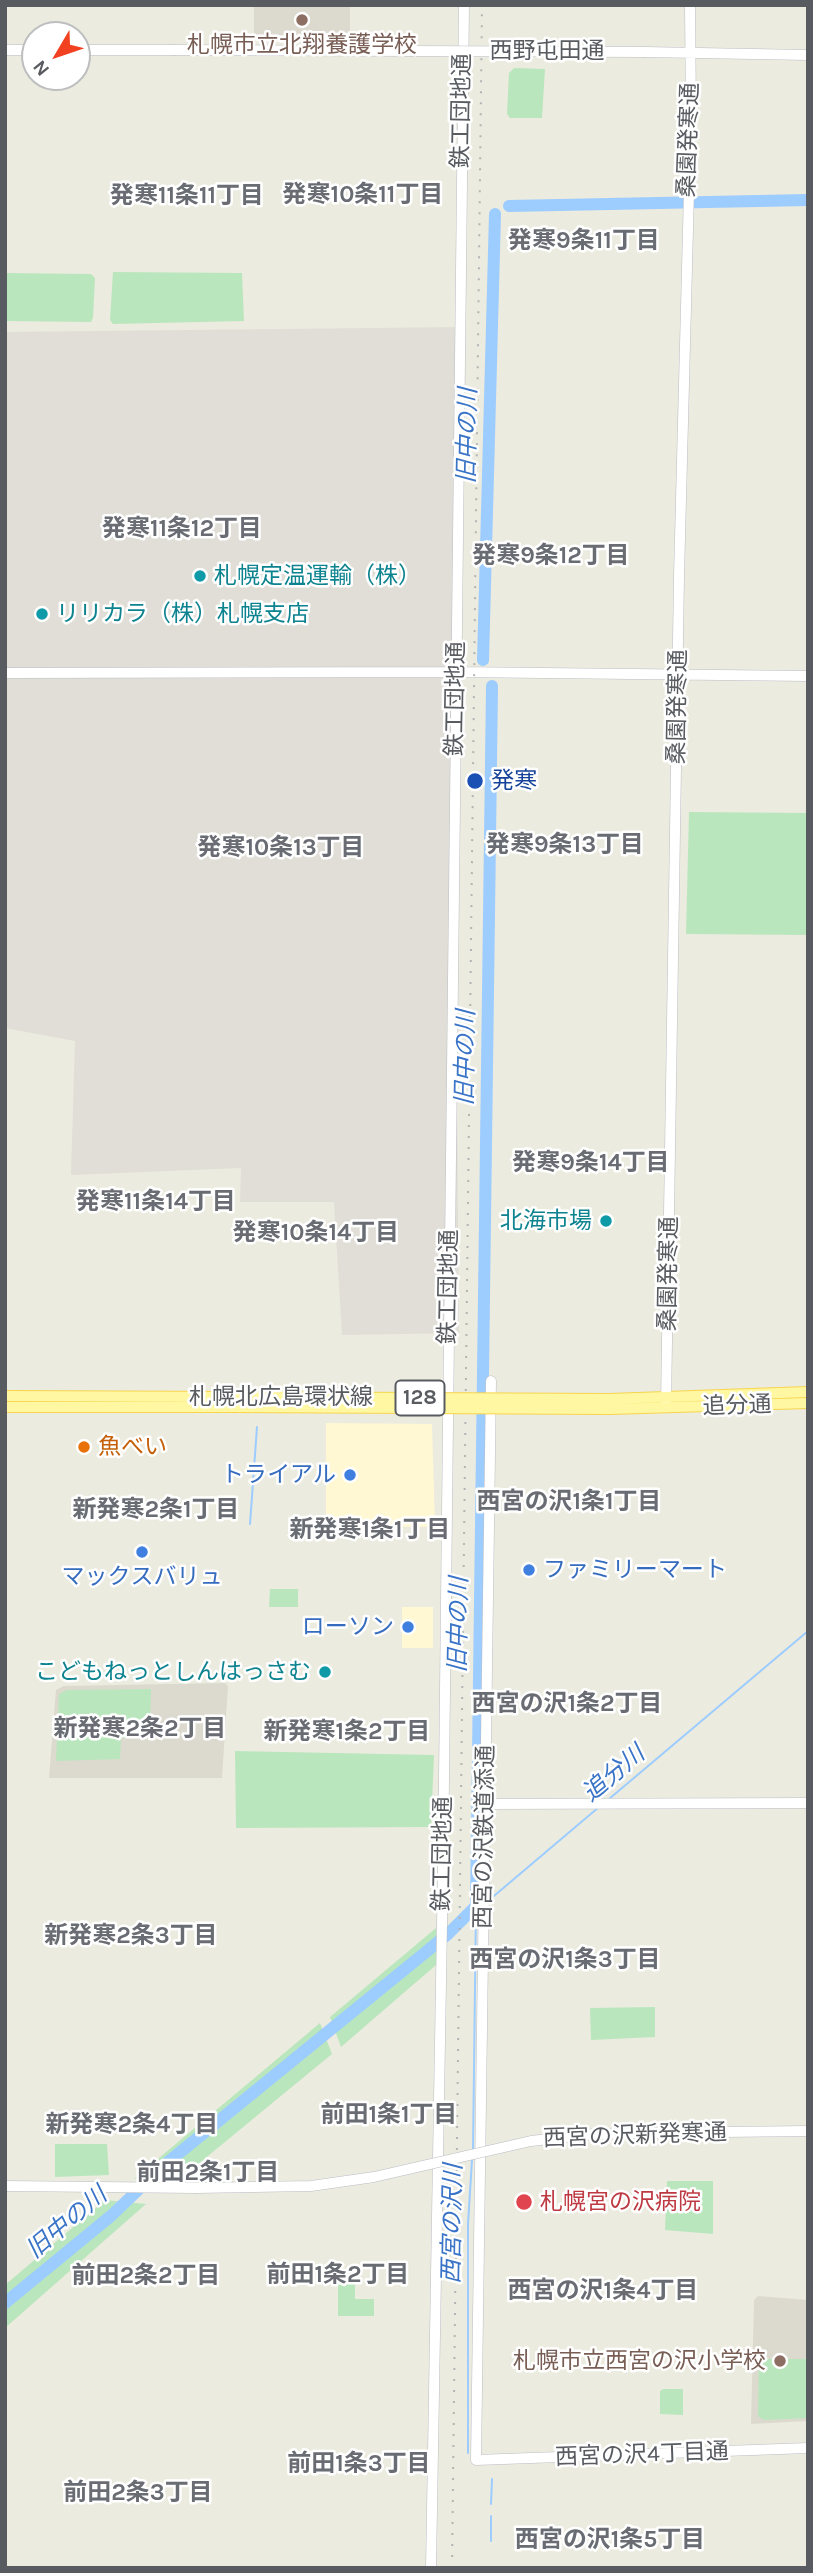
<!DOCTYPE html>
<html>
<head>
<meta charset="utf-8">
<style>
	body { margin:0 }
	#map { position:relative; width:813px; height:2573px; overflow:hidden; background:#ecebdf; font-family:Karla,sans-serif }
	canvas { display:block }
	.frame { position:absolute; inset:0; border:7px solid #585c61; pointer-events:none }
	.north { position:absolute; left:21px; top:21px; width:70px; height:70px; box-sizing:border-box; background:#fff; border:2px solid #bcbec0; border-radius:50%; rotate:231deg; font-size:19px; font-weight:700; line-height:28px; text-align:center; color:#585c61 }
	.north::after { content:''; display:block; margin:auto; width:24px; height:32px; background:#f14121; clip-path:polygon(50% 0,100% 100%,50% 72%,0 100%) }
</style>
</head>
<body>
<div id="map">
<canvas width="813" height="2573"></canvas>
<div class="frame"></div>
<div class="north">N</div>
</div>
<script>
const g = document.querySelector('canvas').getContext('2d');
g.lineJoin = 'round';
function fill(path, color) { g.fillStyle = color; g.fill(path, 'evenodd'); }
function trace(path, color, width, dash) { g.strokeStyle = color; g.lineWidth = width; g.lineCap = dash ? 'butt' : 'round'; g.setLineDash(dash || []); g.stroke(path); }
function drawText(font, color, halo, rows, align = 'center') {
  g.font = font + ' Karla,"Noto Sans JP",sans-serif'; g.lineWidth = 5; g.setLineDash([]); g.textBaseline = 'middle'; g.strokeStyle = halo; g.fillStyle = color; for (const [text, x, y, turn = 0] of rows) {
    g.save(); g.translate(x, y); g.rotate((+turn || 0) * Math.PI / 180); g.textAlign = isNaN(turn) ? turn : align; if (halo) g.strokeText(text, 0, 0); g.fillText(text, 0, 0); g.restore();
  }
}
const commercial = new Path2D(`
	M326,1423L432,1424L435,1527L326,1526Z
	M402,1607H433V1648H402Z`);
const industrial = new Path2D(`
	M464,327L457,1101L459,1333L342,1335L334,1202H240L241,1168L71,1175L75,1041L5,1028V332Z`);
const education = new Path2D(`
	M254,5H350V35H254Z
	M225,1683L228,1686L222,1778H49L56,1690L64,1686Z
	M758,2296L808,2300V2421L751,2424L754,2300Z`);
const green = new Path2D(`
	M514,68L545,69L542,118H510L507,114L509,73Z
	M113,272L242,273L244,321L113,324L110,320Z
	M5,273L91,274L95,278L93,318L91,322L5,321Z
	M689,812L808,813V935L686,934Z
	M270,1589H298V1607H269Z
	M151,1689L150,1737L121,1738L120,1759L56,1761L59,1694L67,1690Z
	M235,1751L434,1755L431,1827L236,1828Z
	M436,1928V1965L341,2047L330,2017Z
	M655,2007V2037L591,2040L590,2008Z
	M320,2023L332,2054L186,2174L166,2173L134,2179Z
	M55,2144H107L109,2175L55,2177Z
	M667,2181H713V2234L665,2230Z
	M105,2200L146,2204L5,2328V2285Z
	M338,2282H355V2299H374V2316H338Z
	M759,2359H808V2418L764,2420L758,2416Z
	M663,2389H683V2415L660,2414V2391Z`);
const stream = new Path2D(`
	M250,1524L257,1427
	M609,1799L808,1631
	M488,1901L599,1807
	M473,2151L476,1906
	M468,2453V2224L472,2160
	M491,2504L492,2479
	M491,2541V2516`);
const river = new Path2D(`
	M509,206L808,200
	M483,660L495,214
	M5,2303L112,2215L162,2167L448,1934L476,1906L492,686`);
const secondary = new Path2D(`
	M5,50H35
	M77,50H173
	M644,52L808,55
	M5,673L456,672L808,676
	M491,1381L476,2460L808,2448
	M666,1404L679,576L691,114L690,5
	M487,1804L808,1803
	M724,2132L808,2131
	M5,2186L196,2188
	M431,2568L443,1865L464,5`);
const primary = new Path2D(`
	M5,1396L231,1397
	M609,1399L808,1392
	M5,1407H231
	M609,1409L808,1403`);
const rail = new Path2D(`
	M452,2568L482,5`);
const secondaryBridge = new Path2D(`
	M173,50L644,52
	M196,2188L311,2186L374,2177L531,2141L594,2134L724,2132`);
const primaryBridge = new Path2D(`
	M231,1397L609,1399
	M231,1407L609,1409`);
const markers = [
	[302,20,7,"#8d6e63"],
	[200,576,7,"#0f9aa8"],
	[42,614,7,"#0f9aa8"],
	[475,781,9,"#1a4fb4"],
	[606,1221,7,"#0f9aa8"],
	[84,1447,7,"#e8710a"],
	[350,1475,7,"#3f7fe0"],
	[142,1552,7,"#3f7fe0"],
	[529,1570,7,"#3f7fe0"],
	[408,1627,7,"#3f7fe0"],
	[325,1672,7,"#0f9aa8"],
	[524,2202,9,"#e0444e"],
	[780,2361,7,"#8d6e63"]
];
const shields = [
	[420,1398,49]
];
const shieldNames = [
	["128",420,1398]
];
const educationNames = [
	["札幌市立北翔養護学校",302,45],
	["札幌市立西宮の沢小学校",766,2361,"right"]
];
const streetNames = [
	["西野屯田通",547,51],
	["鉄工団地通",462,111,-89],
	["桑園発寒通",689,140,-88],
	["鉄工団地通",456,699,-89],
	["桑園発寒通",678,707,-89],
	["桑園発寒通",669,1274,-89],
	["鉄工団地通",449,1287,-89],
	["札幌北広島環状線",281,1397],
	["追分通",737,1406,-2],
	["西宮の沢鉄道添通",485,1837,-89],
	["鉄工団地通",443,1854,-89],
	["西宮の沢新発寒通",635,2136,-2],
	["西宮の沢4丁目通",642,2455,-2]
];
const cultureNames = [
	["札幌定温運輸（株）",214,576],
	["リリカラ（株）札幌支店",56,614],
	["北海市場",592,1221,"right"],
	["こどもねっとしんはっさむ",311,1672,"right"]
];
const transitNames = [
	["発寒",491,781]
];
const foodNames = [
	["魚べい",98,1447]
];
const shopNames = [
	["トライアル",336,1475],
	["ファミリーマート",543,1570,"left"],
	["マックスバリュ",142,1577,"center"],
	["ローソン",394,1627]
];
const healthNames = [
	["札幌宮の沢病院",540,2202]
];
const neighbourhoodNames = [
	["発寒10条11丁目",363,195],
	["発寒11条11丁目",187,196],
	["発寒9条11丁目",584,241],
	["発寒11条12丁目",182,529],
	["発寒9条12丁目",551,556],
	["発寒9条13丁目",565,845],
	["発寒10条13丁目",281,848],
	["発寒9条14丁目",591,1163],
	["発寒11条14丁目",156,1202],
	["発寒10条14丁目",316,1233],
	["西宮の沢1条1丁目",569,1502],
	["新発寒2条1丁目",156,1510],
	["新発寒1条1丁目",370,1530],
	["西宮の沢1条2丁目",567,1704],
	["新発寒2条2丁目",140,1729],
	["新発寒1条2丁目",347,1732],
	["新発寒2条3丁目",131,1936],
	["西宮の沢1条3丁目",565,1960],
	["前田1条1丁目",389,2115],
	["新発寒2条4丁目",132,2125],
	["前田2条1丁目",208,2173],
	["前田1条2丁目",338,2275],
	["前田2条2丁目",146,2276],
	["西宮の沢1条4丁目",603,2291],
	["前田1条3丁目",359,2464],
	["前田2条3丁目",138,2493],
	["西宮の沢1条5丁目",610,2540]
];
const waterNames = [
	["旧中の川",468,436,-89],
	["旧中の川",466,1058,-89],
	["旧中の川",459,1625,-89],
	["追分川",614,1774,-40],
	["旧中の川",67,2223,-40],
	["西宮の沢川",453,2224,-89]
];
fill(commercial, '#fff8d2');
fill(industrial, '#e0ded7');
fill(education, '#dcdace');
fill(green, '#bae6bd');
trace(stream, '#9dccff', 2);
trace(river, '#9dccff', 12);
trace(secondary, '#babdc4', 11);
trace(primary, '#f8d54d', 12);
trace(secondary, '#fff', 10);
trace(primary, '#fff7a2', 10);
trace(rail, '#b3b4b4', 2, [2, 9]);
trace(secondaryBridge, '#babdc4', 11, []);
trace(primaryBridge, '#f8d54d', 12, []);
trace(secondaryBridge, '#fff', 10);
trace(primaryBridge, '#fff7a2', 10);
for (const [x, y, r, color] of markers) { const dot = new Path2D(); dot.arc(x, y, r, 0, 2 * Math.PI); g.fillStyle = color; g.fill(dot); trace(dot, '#fff', 2.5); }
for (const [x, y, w] of shields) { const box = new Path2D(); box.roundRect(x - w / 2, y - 17.5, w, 35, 5); g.fillStyle = '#fff'; g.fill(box); trace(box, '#585c61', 2); }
drawText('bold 21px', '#585c61', null, shieldNames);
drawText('23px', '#785e54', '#fff', educationNames);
drawText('23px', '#585c61', '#fff', streetNames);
drawText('23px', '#0d838f', '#fff', cultureNames, 'left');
drawText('23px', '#164399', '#fff', transitNames, 'left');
drawText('23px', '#c56008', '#fff', foodNames, 'left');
drawText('23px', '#366cbe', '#fff', shopNames, 'right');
drawText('23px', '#be3a42', '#fff', healthNames, 'left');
drawText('bold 24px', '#696d73', '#fff', neighbourhoodNames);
drawText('italic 24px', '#3a74c7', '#fff', waterNames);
</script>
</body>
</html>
